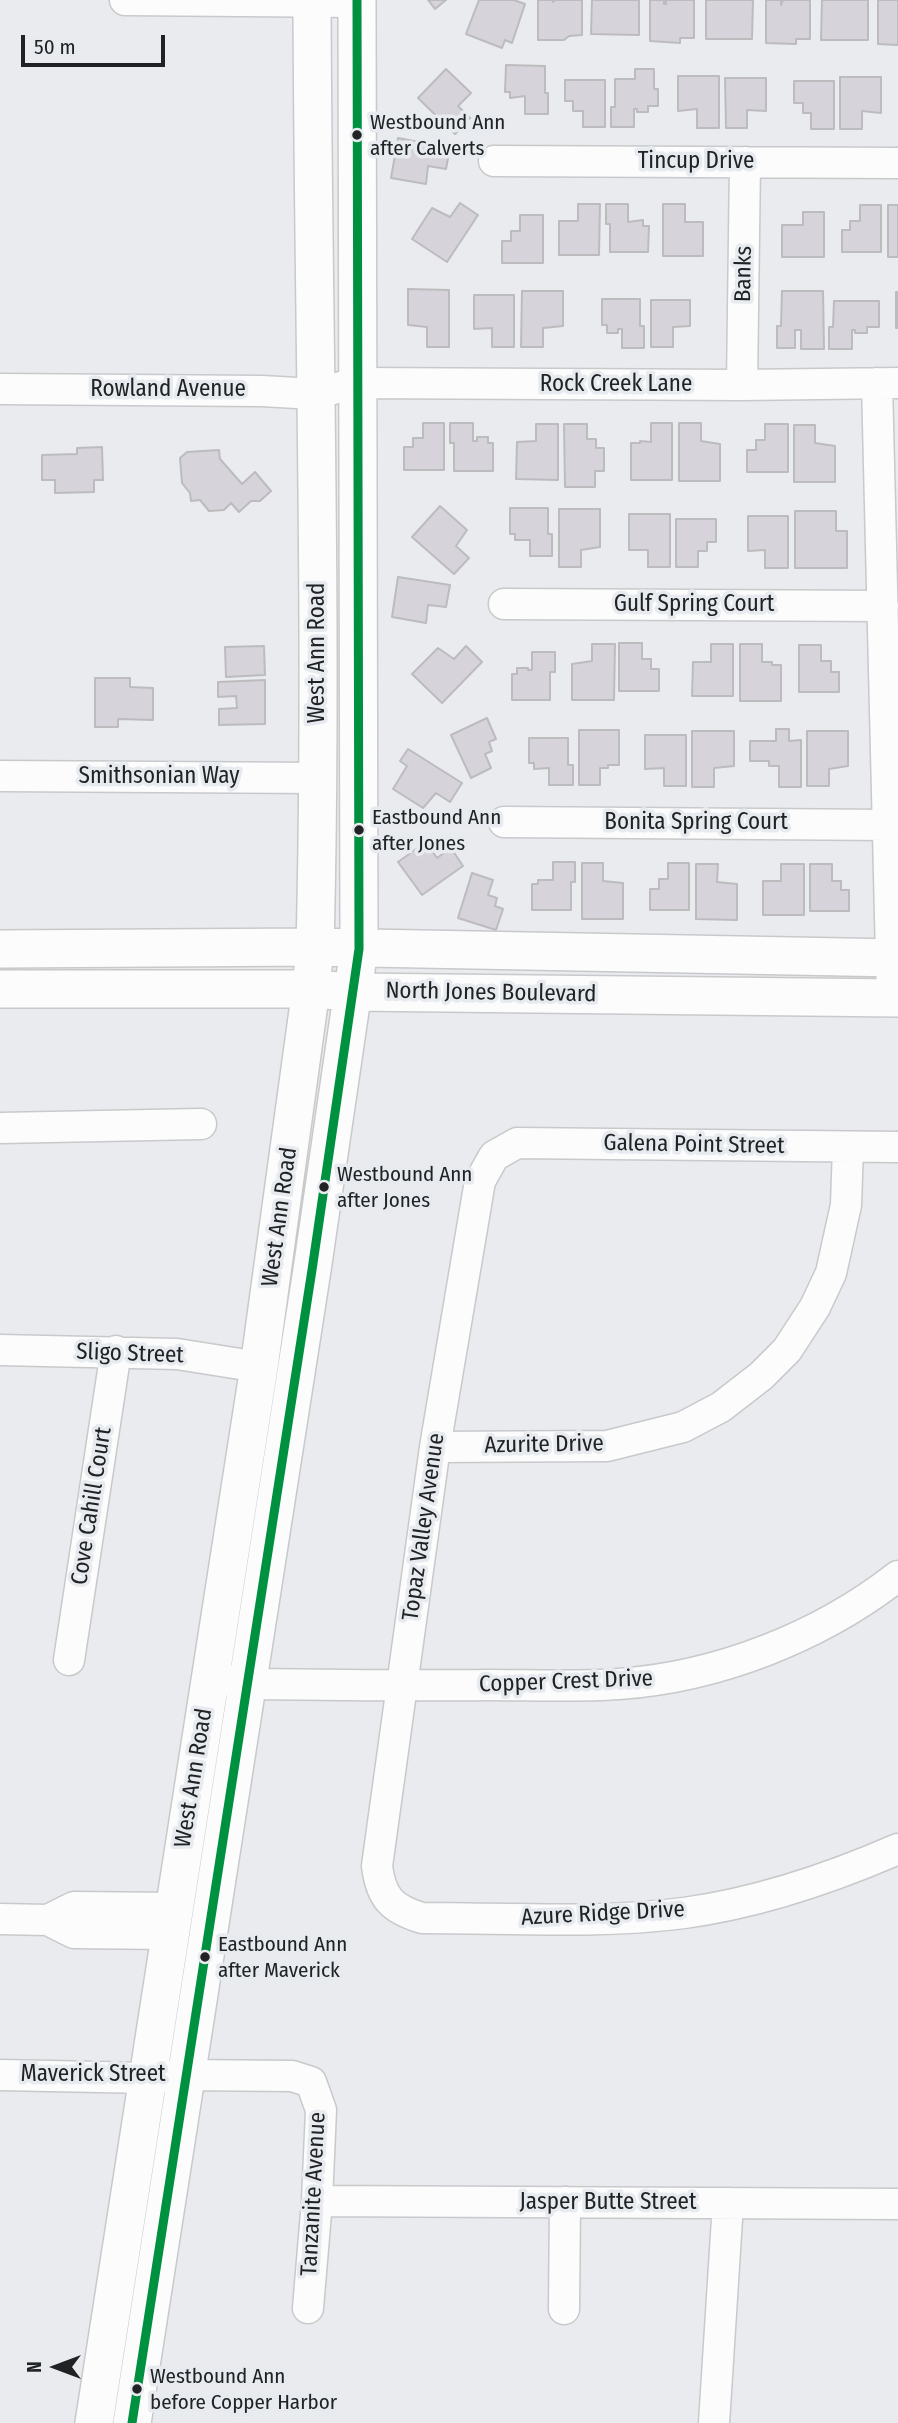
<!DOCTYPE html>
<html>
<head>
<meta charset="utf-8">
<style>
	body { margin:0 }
	#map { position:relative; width:898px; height:2423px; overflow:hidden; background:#e9ebee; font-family:"Fira Sans Condensed",sans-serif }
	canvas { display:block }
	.north { position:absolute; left:21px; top:2332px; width:70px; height:70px; -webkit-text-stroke:5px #e7ebf0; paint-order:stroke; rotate:270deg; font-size:19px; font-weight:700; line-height:28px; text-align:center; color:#202223 }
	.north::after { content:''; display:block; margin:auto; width:24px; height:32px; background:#202223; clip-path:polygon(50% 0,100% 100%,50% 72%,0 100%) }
	.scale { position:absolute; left:21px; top:35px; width:144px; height:32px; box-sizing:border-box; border:4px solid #202223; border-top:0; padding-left:9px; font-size:21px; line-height:24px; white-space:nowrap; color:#202223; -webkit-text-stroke:5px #e7ebf0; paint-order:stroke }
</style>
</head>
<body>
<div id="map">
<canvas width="898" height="2423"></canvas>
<div class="north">N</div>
<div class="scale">50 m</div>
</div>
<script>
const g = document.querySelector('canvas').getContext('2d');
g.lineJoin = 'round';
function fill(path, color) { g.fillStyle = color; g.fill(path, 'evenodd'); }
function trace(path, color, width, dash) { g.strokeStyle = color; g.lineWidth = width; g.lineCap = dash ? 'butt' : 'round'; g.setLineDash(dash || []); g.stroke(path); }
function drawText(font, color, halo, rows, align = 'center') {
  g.font = font + ' "Fira Sans Condensed",sans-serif'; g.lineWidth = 7; g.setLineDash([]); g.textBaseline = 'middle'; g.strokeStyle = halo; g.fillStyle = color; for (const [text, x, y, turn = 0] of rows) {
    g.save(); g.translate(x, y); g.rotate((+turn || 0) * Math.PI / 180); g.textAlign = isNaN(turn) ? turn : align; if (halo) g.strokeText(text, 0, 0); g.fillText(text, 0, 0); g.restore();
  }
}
const building = new Path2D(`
	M428,0H446L435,9Z
	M479,0H514L525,4L512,43L505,40L502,48L466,34Z
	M538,0H553V2L555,0H582V35L569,36L564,40H538Z
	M592,0H639V35L591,34Z
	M650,0H664V4H666V0H694V38H680V43L650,41Z
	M706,0H753L752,39H706Z
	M766,0H781V5L783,0H810V39H796V44L766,43Z
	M822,0H868V40H821Z
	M878,0H898V45L878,44Z
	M506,65L545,66V93H548V114H525V96L510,98V92H505Z
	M446,69L471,93L458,106L470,118L455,134L418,98Z
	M635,69H654V89H658V106H648V112H637V109H634V127H611V107H615V79H635Z
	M678,76H719V128H697V109L678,111Z
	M840,77H881V113L862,111V129H840Z
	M725,78H766V111L747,110V128H726Z
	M565,80H605V127H583V111H573V101H565Z
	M794,81H834V129H811V113H803V103H794Z
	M398,138L450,148L446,169L428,166L426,184L391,178Z
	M460,203L478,215L447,262L412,239L432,208L450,217Z
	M578,204H600L599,255H559V221H578Z
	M606,204H628V222L643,220V226H649L648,252H610V224H606Z
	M663,204H685V222H703V256H663Z
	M860,205H881V252H842V230H850V221H860Z
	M888,205H898V257H888Z
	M803,212H824V257H782V225H803Z
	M520,215H543V263H502V241H511V231H520Z
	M408,289L449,290V347H427V327L408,325Z
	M522,291H563V326L543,328V347H521Z
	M782,291H823L824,349H801V330H795V348H777V326H781Z
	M896,292H898V328H896Z
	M474,295H514V347H492V328L474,329Z
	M602,299H640V326H644V348H622V329H618V333H607V325H602Z
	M651,300H690V326L673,327V347H651Z
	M834,301H879V327H867V333H855V330H852V349H829V327H833Z
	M423,423H444V470H404V447H413V438H423Z
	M450,423H473V441H477V437H488V443H493V471H454V443H450Z
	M651,423H672V480H631V443H640V441L651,442Z
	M679,423H701V441L720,444V481H679Z
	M536,424H558V480L516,479L517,442L536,441Z
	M564,424H587V439H596V448H604V471H595V487H565Z
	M765,424H788V472H747V450H756V440H765Z
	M794,425H815V443L835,446V482H794Z
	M102,447L103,480H94V492L55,493V480H42V455L77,454V448Z
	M219,450L220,459L242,484L255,472L271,491L260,501H251L239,512L231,503L224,510L209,511L200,500L191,501L190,493L182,483L180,458L187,452Z
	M440,506L467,530L456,546L469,558L454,574L412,537Z
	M510,508H548V534H552V556H530V540H515V534H510Z
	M559,509H600V547L581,550V567H559Z
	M795,511H836V531H847V568H795Z
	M629,514H670V567H648V550H629Z
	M748,516H788V568H765V550L748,551Z
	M676,519H716V542H707V551H698V567H676Z
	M398,577L450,585L446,607L428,605L426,623L392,617Z
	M619,643H642V659H651V669H659V691H619Z
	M592,644H615L614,700H572V664L592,661Z
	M711,644H733V696H692L693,662H711Z
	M740,644H762V662H772V665H781V701H740Z
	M799,645H821V661H831V672H839V692H799Z
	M264,646L265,675L226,677L225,647Z
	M466,646L482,662L442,703L412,674L438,648L454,659Z
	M532,652H555V672H550V700H512V674H517V668H528V670H532Z
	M95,678H130V687L153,688V720L118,719V727H95Z
	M265,680V724L219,725V709L237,708L236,696L218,697V682Z
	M487,718L496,739L489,742L492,751L485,754L491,768L471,778L451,735Z
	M776,729H789V741L801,740V787H779V766H769V761H750V741H776Z
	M579,730H619V765H608V768H600V785H579Z
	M692,731H734V766L714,768V787H692Z
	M807,731H848V766L829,769V786H807Z
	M645,735H686V786H664V768L645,769Z
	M529,738H568V765H573V785H549V768L534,769V763H529Z
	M408,749L462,783L450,802L436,793L423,808L393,789L407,766L400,761Z
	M426,842L437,858L451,848L463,866L422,895L398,862Z
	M553,862H575V882H571V910H532V884H538V880H553Z
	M582,863H603V881L623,883V919H582Z
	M668,863H689V910H650V889H659V879H668Z
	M696,864H718L717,882L737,884V920L696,919Z
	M781,864H804V915H763V881H781Z
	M810,864H832V881H841V890H849V911H810Z
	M472,873L493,880L488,895L497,898L495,906L503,909L496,930L458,918Z`);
const minor = new Path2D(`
	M125,0L357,2
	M494,161L898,163
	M877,383L892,998
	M742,385L745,162
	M0,389L262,391L314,394L356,383L742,385L898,383
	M504,604L883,606
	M0,776L317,778
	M504,822L888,825
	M0,1128L201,1124
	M898,1147L517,1143L494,1156L480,1181L435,1447L377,1866C381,1898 392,1909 422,1918C509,1918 598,1924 684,1913C758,1903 829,1879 898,1849
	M0,1350L177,1354L259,1367
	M435,1447L607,1446L683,1427L721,1407L761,1376L787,1350L815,1307L831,1273L846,1205L848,1147
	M69,1660L116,1351
	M227,1680L248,1684C327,1685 407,1686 487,1685C531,1685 576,1687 619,1684C718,1677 820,1637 898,1576
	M0,1919L48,1920L74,1933L170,1934
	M48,1920L74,1907L174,1908
	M0,2075L148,2078L186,2075L292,2076L311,2082L321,2110L317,2201L308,2308
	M317,2201L898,2204
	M564,2309L565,2202
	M714,2423L728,2203`);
const major = new Path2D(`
	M0,949L315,947L898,958
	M0,989H311L353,992L898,998
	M94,2423L259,1367L311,989L315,947C323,632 313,316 312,0
	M132,2423L312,1270L359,949L357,0`);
const bus1 = new Path2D(`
	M132,2423L312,1270L359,949L357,0`);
const markers = [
	[357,135,6,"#202223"],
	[359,830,6,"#202223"],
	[324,1187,6,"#202223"],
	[205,1957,6,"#202223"],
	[137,2389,6,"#202223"]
];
const busNames = [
	["Westbound Ann",370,123],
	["after Calverts",370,149],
	["Eastbound Ann",372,818],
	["after Jones",372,844],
	["Westbound Ann",337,1175],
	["after Jones",337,1201],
	["Eastbound Ann",218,1945],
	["after Maverick",218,1971],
	["Westbound Ann",150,2377],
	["before Copper Harbor",150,2403]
];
const streetNames = [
	["Tincup Drive",696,162],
	["Banks",744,274,-89],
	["Rock Creek Lane",616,385],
	["Rowland Avenue",168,390],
	["Gulf Spring Court",694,605],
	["West Ann Road",318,653,-90],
	["Smithsonian Way",159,777],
	["Bonita Spring Court",696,823],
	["North Jones Boulevard",491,993,1],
	["Galena Point Street",694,1145,1],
	["West Ann Road",280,1217,-82],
	["Sligo Street",130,1354,2],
	["Azurite Drive",544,1445,-1],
	["Cove Cahill Court",92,1506,-81],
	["Topaz Valley Avenue",424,1527,-82],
	["Copper Crest Drive",566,1682,-2],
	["West Ann Road",194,1778,-81],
	["Azure Ridge Drive",603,1914,-3],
	["Maverick Street",93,2075],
	["Tanzanite Avenue",314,2194,-87],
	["Jasper Butte Street",608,2203]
];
fill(building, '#d7d3da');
trace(building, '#bcbcbf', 2);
trace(minor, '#c8c9cb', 33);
trace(major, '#c8c9cb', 40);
trace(minor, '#fcfcfc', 30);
trace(major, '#fcfcfc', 37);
trace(bus1, '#009140', 9);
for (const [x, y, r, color] of markers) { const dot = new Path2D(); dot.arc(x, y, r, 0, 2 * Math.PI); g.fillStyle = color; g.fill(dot); trace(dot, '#e7ebf0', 2.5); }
drawText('21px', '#202223', '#e7ebf0', busNames, 'left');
drawText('23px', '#202223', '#e7ebf0', streetNames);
</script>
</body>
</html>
